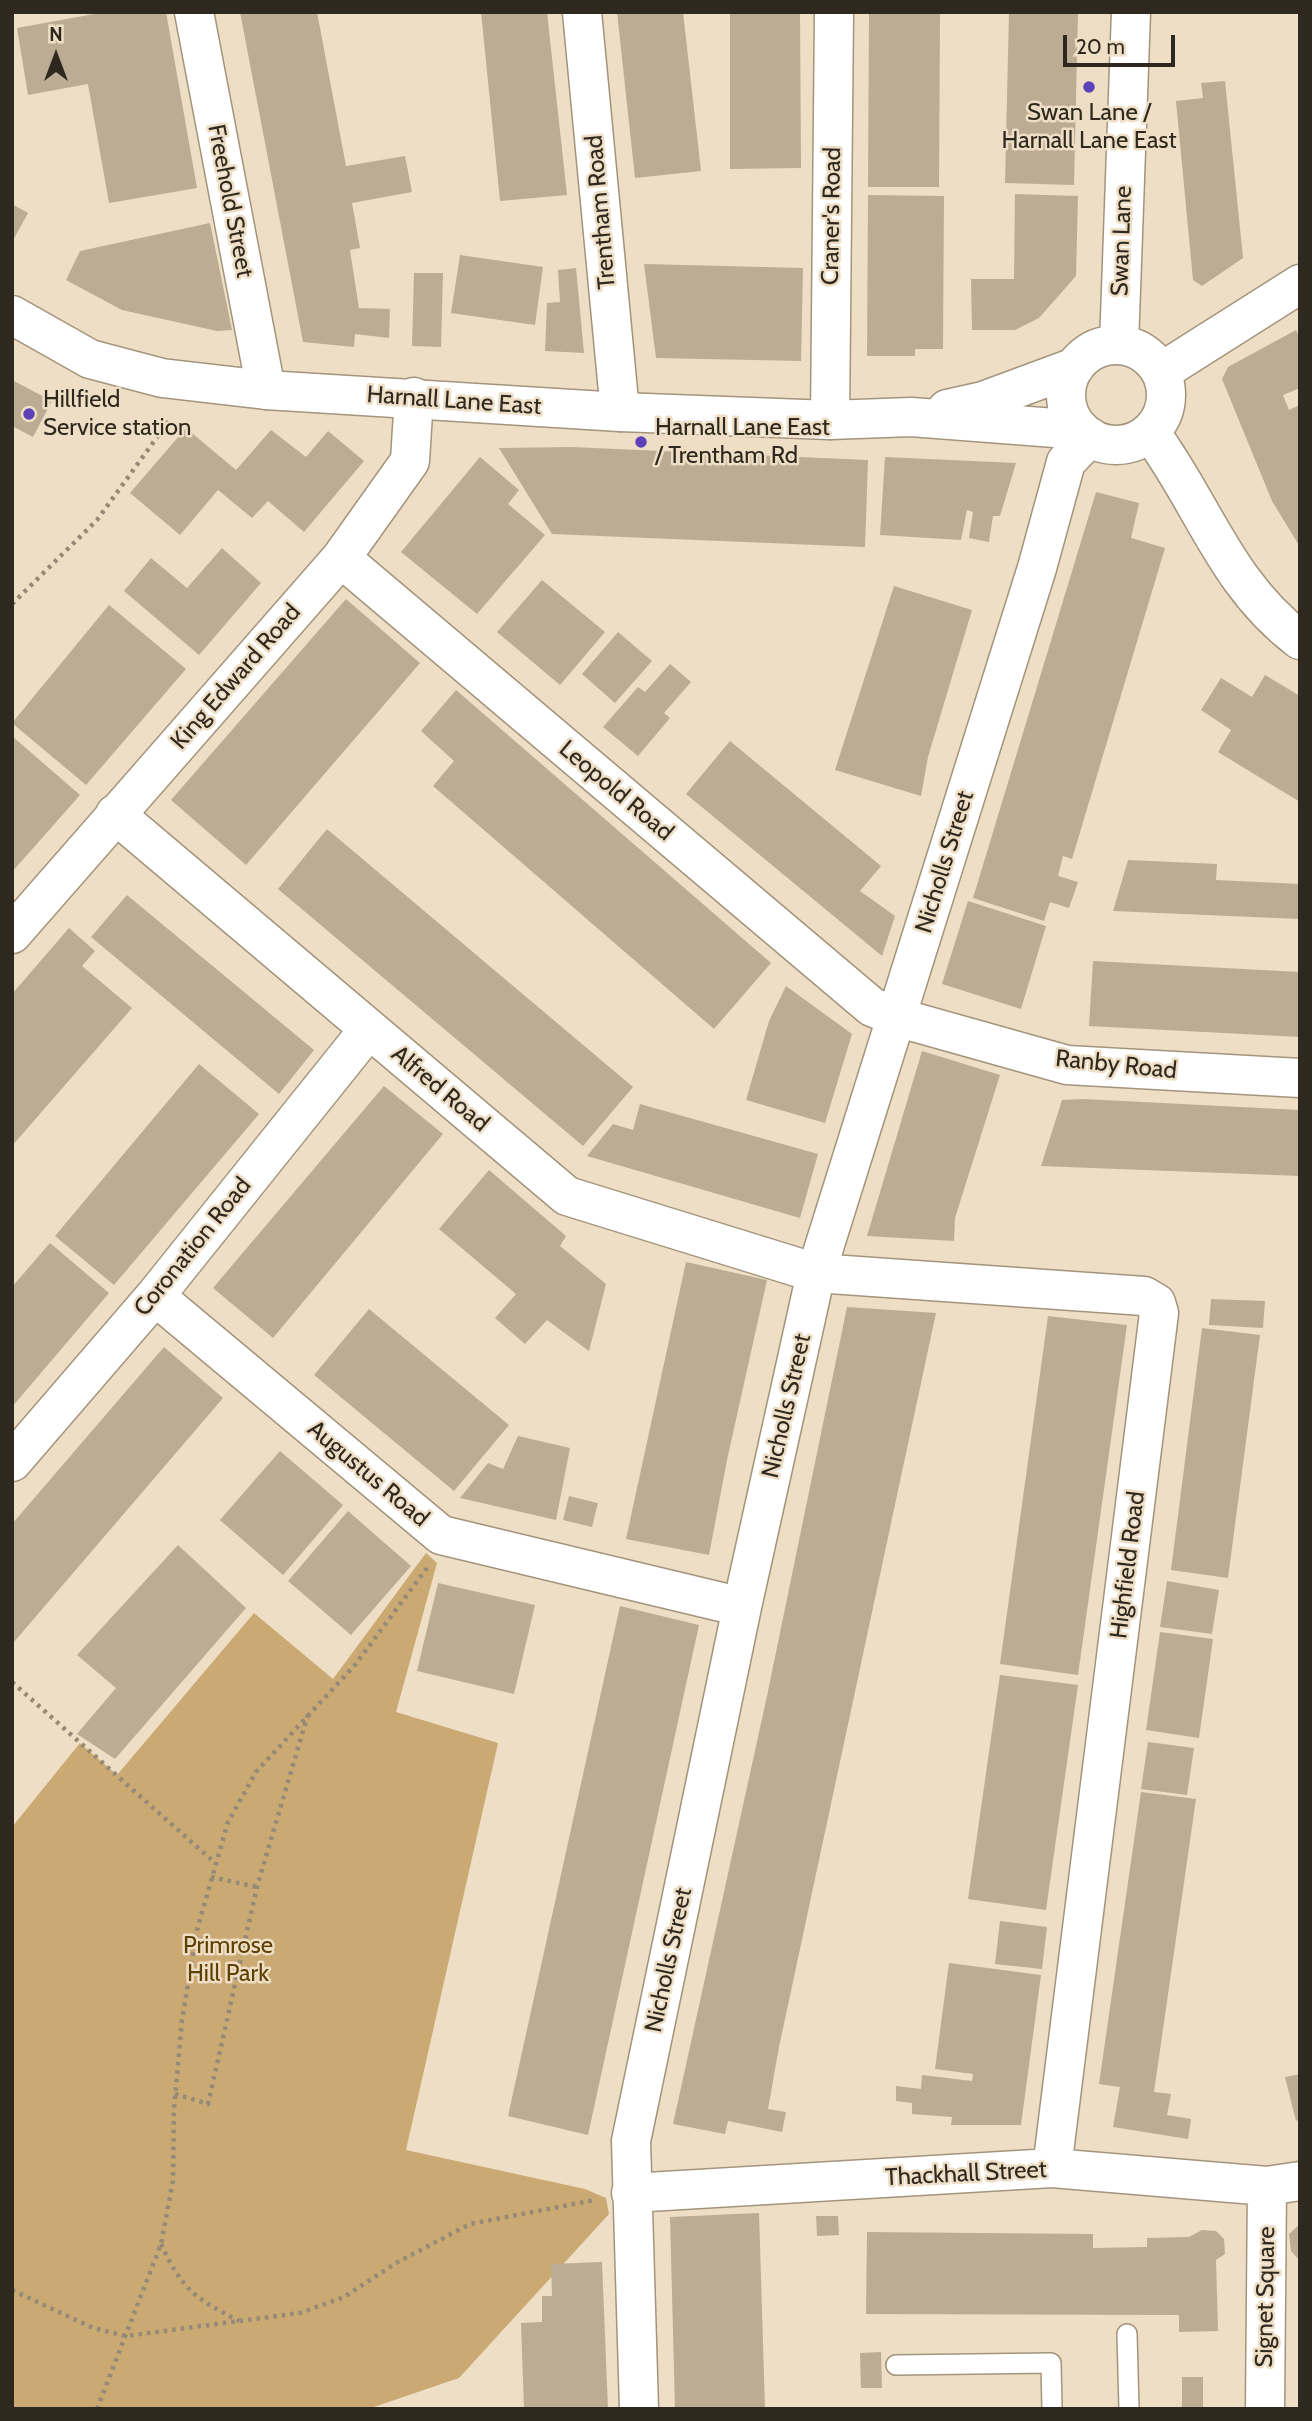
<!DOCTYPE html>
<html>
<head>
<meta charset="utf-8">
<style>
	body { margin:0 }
	#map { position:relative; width:1312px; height:2421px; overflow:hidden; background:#eedec5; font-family:Cabin,sans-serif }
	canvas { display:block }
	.frame { position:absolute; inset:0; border:14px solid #2e281e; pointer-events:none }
	.north { position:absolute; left:21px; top:21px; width:70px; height:70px; -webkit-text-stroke:5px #eedec5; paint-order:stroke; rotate:0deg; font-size:19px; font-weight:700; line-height:28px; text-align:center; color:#2e281e }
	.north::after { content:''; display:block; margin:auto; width:24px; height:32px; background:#2e281e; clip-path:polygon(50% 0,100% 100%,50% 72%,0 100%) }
	.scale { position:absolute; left:1063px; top:35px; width:112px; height:32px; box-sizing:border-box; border:4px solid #2e281e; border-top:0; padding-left:9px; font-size:21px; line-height:24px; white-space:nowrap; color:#2e281e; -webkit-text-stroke:5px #eedec5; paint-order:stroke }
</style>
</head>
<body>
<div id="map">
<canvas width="1312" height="2421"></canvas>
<div class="frame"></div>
<div class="north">N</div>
<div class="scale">20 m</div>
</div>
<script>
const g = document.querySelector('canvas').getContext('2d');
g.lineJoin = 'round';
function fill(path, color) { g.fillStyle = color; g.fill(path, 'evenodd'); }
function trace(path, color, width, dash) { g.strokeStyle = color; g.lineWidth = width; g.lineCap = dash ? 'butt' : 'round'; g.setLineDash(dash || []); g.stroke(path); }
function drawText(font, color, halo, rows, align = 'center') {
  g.font = font + ' Cabin,sans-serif'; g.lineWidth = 5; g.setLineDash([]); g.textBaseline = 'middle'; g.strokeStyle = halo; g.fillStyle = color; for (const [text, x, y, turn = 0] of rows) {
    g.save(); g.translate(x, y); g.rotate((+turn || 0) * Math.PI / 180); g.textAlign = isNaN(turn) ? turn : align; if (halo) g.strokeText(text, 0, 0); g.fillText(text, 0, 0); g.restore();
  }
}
const green = new Path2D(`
	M426,1553L437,1563L396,1712L498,1743L406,2150L585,2189L606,2198L609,2214L459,2378L368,2409H12V1827L80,1743L117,1775L254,1613L333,1679Z`);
const building = new Path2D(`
	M105,12H166L197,188L109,203L88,84L28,95L17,28Z
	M240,12H317L346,166L405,156L412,192L352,203L360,248L350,250L359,308L390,309L389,338L355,334L354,347L303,342Z
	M481,12H547L567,195L500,201Z
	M617,12H683L701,171L635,178Z
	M730,12H800L801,168L730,169Z
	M869,12H940L939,187H868Z
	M1009,12H1078L1074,185L1005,183Z
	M1225,81L1243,258L1202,286L1193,280L1176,101L1203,98L1201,83Z
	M1015,194L1078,196L1076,276L1039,318L1015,330H972L971,279H1014Z
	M868,195L944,196L943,349H915V356H867Z
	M12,204L28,213L12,242Z
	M210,223L232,330L217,331L122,310L66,280L80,251Z
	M460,255L543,267L535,325L451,313Z
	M644,264L803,268L801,361L656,358Z
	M576,268L584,353L545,351L547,303L560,302L558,270Z
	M414,273H443L441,347L412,346Z
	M1296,330L1300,338V388L1283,395L1289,410L1300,405V547L1272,501L1222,379L1228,367Z
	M12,380L52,401L33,437L12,426Z
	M186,428L236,470L271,430L306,457L328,431L364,461L304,532L268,501L252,518L218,490L180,535L130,493Z
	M571,447L868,460L865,547L552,534L499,448Z
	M480,457L519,490L508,504L545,535L477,614L401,552Z
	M885,457L1016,463L1000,516H993L989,542L969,538L973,512L967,510L961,540L880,535Z
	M1096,492L1139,503L1131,538L1165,548L1072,859L1063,856L1058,876L1078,882L1069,908L1050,902L1044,921L973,898Z
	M222,548L261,583L199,655L124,591L151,558L187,588Z
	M542,580L605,632L560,685L497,632Z
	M894,586L972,610L928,757L921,796L835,770Z
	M346,599L420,663L246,865L171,800Z
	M109,605L186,669L86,785L12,723Z
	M618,632L652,661L615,703L582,674Z
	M670,664L691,682L664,713L670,718L638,756L603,727L638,687L645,692Z
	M1265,675L1300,696V802L1218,752L1231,730L1201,710L1221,678L1252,697Z
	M456,690L771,963L714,1029L433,786L454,761L421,731Z
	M12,736L80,795L12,872Z
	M730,741L881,866L860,891L895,916L882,956L686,794Z
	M327,829L633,1087L583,1146L278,889Z
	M1128,860L1217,864L1216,880L1300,884V919L1113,911Z
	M127,895L314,1050L279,1094L91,937Z
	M968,901L1046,926L1021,1009L942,984Z
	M69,928L95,951L82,966L132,1008L12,1146V994Z
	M1093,961L1300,972V1037L1089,1026Z
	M786,986L852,1034L825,1123L746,1100L769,1021Z
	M922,1051L1000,1075L955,1218L954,1241L867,1236Z
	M199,1064L259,1114L114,1285L55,1236Z
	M384,1086L443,1134L273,1338L213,1288Z
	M1083,1099L1300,1110V1176L1041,1166L1062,1100Z
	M640,1104L818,1154L800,1218L587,1156L613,1124L633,1130Z
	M489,1170L566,1236L560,1246L606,1284L589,1351L547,1320L525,1344L495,1318L516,1294L439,1229Z
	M50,1243L109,1293L12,1407V1287Z
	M686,1262L767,1280L727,1460L709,1555L626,1539Z
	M1211,1299L1265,1301L1263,1328L1209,1325Z
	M847,1307L936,1313L779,2047L768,2109L786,2112L782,2132L728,2121L725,2134L673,2124L767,1696Z
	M369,1309L509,1425L454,1491L314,1375Z
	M1048,1316L1127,1325L1078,1675L1000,1664Z
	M1202,1328L1260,1335L1228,1578L1171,1570Z
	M164,1347L223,1398L14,1642L12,1524Z
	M518,1436L570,1448L556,1520L460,1498L488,1463L503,1469Z
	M280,1451L343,1505L283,1575L220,1520Z
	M569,1496L598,1503L592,1527L563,1520Z
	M348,1511L411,1566L351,1635L288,1581Z
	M178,1545L246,1608L115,1759L77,1734L116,1688L77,1655Z
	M1167,1581L1219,1590L1212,1634L1160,1627Z
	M438,1583L535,1605L514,1694L417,1671Z
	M620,1606L699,1625L588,2135L508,2116Z
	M1160,1632L1213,1639L1199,1738L1146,1730Z
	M1000,1675L1078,1685L1046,1910L968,1899Z
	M1148,1742L1194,1748L1187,1795L1141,1789Z
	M1141,1792L1196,1799L1154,2092L1171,2094L1167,2115L1191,2119L1188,2139L1113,2127L1120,2087L1099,2084Z
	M1000,1921L1047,1927L1042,1969L995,1964Z
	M949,1963L1041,1975L1021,2125H951L952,2117L912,2114V2103L896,2101V2086L921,2089L922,2075L972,2081L973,2074L935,2069Z
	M1300,2074V2119L1296,2121L1285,2077Z
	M759,2213L765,2409H675L670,2217Z
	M816,2216H838L839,2235L817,2236Z
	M1300,2224V2261L1291,2251L1289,2234Z
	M1202,2230L1216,2231L1224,2239L1225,2254L1216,2260L1218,2331L1179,2332V2315L866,2314L867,2232L1093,2234V2248L1147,2247V2238L1189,2237Z
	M602,2262L608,2409H524L521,2323L542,2322V2296H552L551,2264Z
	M881,2352L882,2388H861L860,2353Z
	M1182,2377H1203V2409H1182Z`);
const path = new Path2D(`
	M12,604L97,520L171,418
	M12,1682L215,1863
	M211,1877L257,1887
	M175,2094L208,2104L257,1887L308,1714
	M161,2244C183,2291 195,2298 239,2321
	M12,2290L93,2328L126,2336L300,2313L344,2297L396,2263L470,2224L595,2200
	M97,2409L161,2244L173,2181L174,2109L182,2020L197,1930L228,1822L256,1772L355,1665L427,1568`);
const service = new Path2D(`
	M1127,2334L1129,2409
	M896,2365L1051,2363L1052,2409`);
const minor = new Path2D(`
	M194,12L266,390
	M582,12L620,412
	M1161,372L1300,284
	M830,420L834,12
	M341,558L872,1007L896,1017L1067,1065L1300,1078
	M115,814L567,1196L816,1273L1144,1296L1156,1303L1159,1313L1052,2168
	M12,934L341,558L410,461L414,397
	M155,1296L441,1535L742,1607
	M12,1462L155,1296L369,1029
	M631,2193L1052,2168L1267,2186L1300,2181
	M639,2409L631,2141L742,1607L816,1273L1037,568L1066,462L1090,437
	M1265,2409L1267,2186`);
const tertiary = new Path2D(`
	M1119,345L1131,12`);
const secondary = new Path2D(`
	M12,315L90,359L162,378L266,390L620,412L830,420L911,417L1081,430
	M1066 395a50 50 0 1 1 100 0a50 50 0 1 1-100 0Z
	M947,409L983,401L1075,367
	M1150,432C1204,505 1225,583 1300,640`);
const markers = [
	[1089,87,7,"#5e40b9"],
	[29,414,7,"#5e40b9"],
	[641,442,7,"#5e40b9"]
];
const poiNames = [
	["Swan Lane /",1089,113,"center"],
	["Harnall Lane East",1089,141,"center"],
	["Hillfield",43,400],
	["Service station",43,428],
	["Harnall Lane East",655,428],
	["/ Trentham Rd",655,456]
];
const streetNames = [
	["Freehold Street",230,201,79],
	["Trentham Road",601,212,-95],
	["Craner's Road",832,216,-89],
	["Swan Lane",1122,241,-88],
	["Harnall Lane East",454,401,4],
	["King Edward Road",236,677,-49],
	["Leopold Road",616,791,40],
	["Nicholls Street",945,862,-73],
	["Ranby Road",1116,1065,6],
	["Alfred Road",440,1089,40],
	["Coronation Road",193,1247,-51],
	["Nicholls Street",787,1406,-77],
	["Augustus Road",368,1474,40],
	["Highfield Road",1128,1565,-83],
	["Nicholls Street",669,1960,-78],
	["Thackhall Street",966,2174,-3],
	["Signet Square",1266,2297,-89]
];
const parkNames = [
	["Primrose",228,1946],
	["Hill Park",228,1974]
];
fill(green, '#caa973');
fill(building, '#bbac93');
trace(service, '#a3947c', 22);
trace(minor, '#a3947c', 41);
trace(tertiary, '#a3947c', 41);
trace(secondary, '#a3947c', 41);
trace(path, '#958a78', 4.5, [3.5, 5]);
trace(service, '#fff', 19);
trace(minor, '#fff', 38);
trace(tertiary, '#fff', 38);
trace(secondary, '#fff', 38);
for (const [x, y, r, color] of markers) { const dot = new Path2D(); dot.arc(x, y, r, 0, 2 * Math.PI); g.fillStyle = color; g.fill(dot); trace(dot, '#eedec5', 2.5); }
drawText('24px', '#2e281e', '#eedec5', poiNames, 'left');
drawText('24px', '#2e281e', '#eedec5', streetNames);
drawText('24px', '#5e4101', '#eedec5', parkNames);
</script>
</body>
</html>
